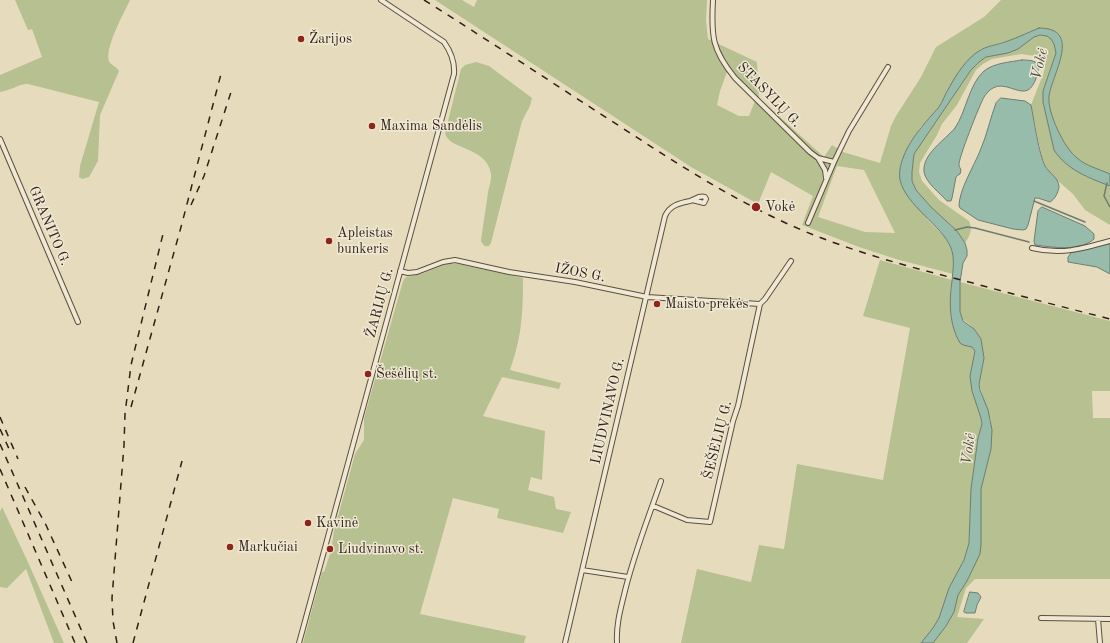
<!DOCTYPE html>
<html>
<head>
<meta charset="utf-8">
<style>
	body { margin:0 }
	canvas { display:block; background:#e6dcbd }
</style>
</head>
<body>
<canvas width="1110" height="643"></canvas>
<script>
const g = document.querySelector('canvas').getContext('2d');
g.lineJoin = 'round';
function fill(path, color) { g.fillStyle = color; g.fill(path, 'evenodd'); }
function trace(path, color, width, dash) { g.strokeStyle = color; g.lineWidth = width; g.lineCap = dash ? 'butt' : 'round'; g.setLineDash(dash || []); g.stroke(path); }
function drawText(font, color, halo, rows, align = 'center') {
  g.font = font + ' "Old Standard TT",serif'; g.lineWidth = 3; g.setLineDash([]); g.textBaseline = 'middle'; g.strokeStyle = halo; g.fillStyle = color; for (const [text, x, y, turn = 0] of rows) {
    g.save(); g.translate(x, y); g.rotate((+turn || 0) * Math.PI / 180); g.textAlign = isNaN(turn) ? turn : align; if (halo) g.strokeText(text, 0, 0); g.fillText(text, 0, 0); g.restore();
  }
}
const green = new Path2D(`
	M15,0H130C125,11 102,52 110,63C113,66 117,67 119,71L100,115L98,161L89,177L82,179L79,177L80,166L99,102L28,84C18,84 10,91 0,92V75L42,57L32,29L28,30Z
	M435,0H462L474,7L477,0H707L706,21L708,39L757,62L759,98L824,157L832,145L843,152L880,163L891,126L896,116L921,77L936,47L984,17L1001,0H1110V174C1099,169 1085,166 1076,158C1064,147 1046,111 1049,94C1053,77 1062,62 1062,43L1039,28L1017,38L981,49L949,88L939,107L920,128L903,159L927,219L945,237L952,249L954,259L953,274L896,259L859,247L802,225L813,196L771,172L758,204L691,167ZM727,72L755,101L749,116H739L717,105L720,91ZM837,166L864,170L895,233L865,232L818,217Z
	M1040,34L1047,36L1051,39L1054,44L1056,53L1043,91V102L1054,150L1085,176L1110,186V225L1085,210L1073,194L1058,181L1045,166L1042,157L1031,105L1044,72L1045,64L1042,59L1035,56L1021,54L992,59L983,64L976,70L957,105L942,124L937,135L920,163L919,172L922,181L939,200L969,221C973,229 970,236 965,243L957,231L931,207L916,190L912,181V172L914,154L971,70L979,62L986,57Z
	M476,62L489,66L532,98L530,106L522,121L491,243L489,246C484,247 483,245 481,241C483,224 486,208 488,192C489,187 492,179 491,174C487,146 448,150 445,133L461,69L465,65Z
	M880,260L952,280L950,293L969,346L972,347L975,351L970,376L972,391L981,418L982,424L978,438L971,489L969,543L964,560L949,588L939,618L933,628L921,643H681L697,569L751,582L759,545L784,549L797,464L883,480L910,328L863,316Z
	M449,263L459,264L523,278C523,313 522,336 510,370L561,383L559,389L502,377L483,416L545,431L542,480L531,477L528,490L554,497L556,509L571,512L563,533L497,518L499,509L453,498L420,614L526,636L524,643H303L322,572H324L333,545L332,544L334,531L355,454L364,440V418L403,281L406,277L421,274Z
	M960,282L1110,321V391H1092L1093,418H1110V579H975L966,588L957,617L984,619L967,643H933L946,626L954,612L958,595L967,581L980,554L981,489L991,449V421L979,384L984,358L981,339L969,324L961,318L959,303Z
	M2,507L27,560L64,643H54L26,569L7,588L0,587V512Z`);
const water = new Path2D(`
	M1039,28C1083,28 1052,74 1049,96C1047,112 1064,148 1077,158C1086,166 1099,169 1110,174V186C1089,178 1067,170 1054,150L1043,102V91L1056,53L1054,44L1051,39L1047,36L1040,35L1034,37L1018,49L1008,53L986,57L979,62L971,70L914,154L912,172V181L916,190L931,207L957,231L965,243L967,250V256L963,263L960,282V312L963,321L974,329L981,339L984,358L979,384L980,390L988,410L992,430L991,449L981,489V544L980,554L967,581L958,595L954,612L946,626L933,643H921L933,628L939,618L949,588L964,560L969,543L971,489L978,438L982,424L981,418L972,391L970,376L975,351L972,347L963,345L960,343C949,324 949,302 952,281C953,270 955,258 951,248C942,225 906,206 900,180C897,163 910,141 921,128C926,121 933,114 939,107C943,101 945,94 949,88C956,75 966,59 979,51C986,46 997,45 1005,42C1017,38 1027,33 1039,28Z
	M1022,60C1028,60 1035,60 1039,65C1038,73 1035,86 1028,90C1019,95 1004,81 993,88C989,90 986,94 984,97C980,104 958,159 959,165C959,167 961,169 961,170L960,174L958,175L956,177L952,198L951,201H947C940,193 926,183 924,172C922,154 945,140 955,128C966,112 969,84 984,71C994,63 1010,62 1022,60Z
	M1001,98L1025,101L1031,105C1034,120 1039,154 1045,166C1049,173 1059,178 1059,187C1058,193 1055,199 1050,202L1038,198H1035L1028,225L1026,229L1023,230L1013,229L978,220L960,208L959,206C959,190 974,166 980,151C987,135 990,119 996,103Z
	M1042,207L1085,226L1094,234V239C1079,252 1052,247 1035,245L1034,241L1038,211Z
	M1110,244V274L1097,267L1068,262V257L1071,253Z
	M970,592L978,593L981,597L977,605L975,613H966L964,612Z`);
const stream = new Path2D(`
	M1107,183L1104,196L1110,207
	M1034,201L1085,222
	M955,230L967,227L975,228L1029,242`);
const minor = new Path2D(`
	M713,0C711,36 712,50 735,78L810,152L818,158L834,162
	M0,139L78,322
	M818,158L825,170L826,178
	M808,223L834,162L849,131L888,67
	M1032,248C1061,255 1082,249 1110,241
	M400,271L408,273L417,272L443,262L455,260L509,272L575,282L647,297L760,304
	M760,304L765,299L791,261
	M653,507H656L687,520L710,522L733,421L738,406L760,304
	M582,570L628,577
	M1041,618L1110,619
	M1098,619L1100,643
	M299,643L454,74C455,62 451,52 444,42L381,0
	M565,643L665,216C670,205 680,203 690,201C696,199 699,195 705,197L706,199L704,203L692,200
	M617,643C616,626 620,611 624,595C633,556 648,519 661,481`);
const rail = new Path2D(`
	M424,0C491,42 557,86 624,129C682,167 740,204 804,231C857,253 913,268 969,282C1016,295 1063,307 1110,319
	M191,205L204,176L231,92
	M131,407L181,227L221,74
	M0,417L18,459
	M0,429L10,451
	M0,444L87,643
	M0,469L75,643
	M25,487L46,525L72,582
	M117,643L113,621L112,598L124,445L125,414L131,365L163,234
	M133,643L182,461`);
const markers = [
	[301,39,4,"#8f2418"],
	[372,126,4,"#8f2418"],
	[756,207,5,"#8f2418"],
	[329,241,4,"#8f2418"],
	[657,304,4,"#8f2418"],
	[368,374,4,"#8f2418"],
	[308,523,4,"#8f2418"],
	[230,547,4,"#8f2418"],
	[330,549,4,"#8f2418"]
];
const poiNames = [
	["Žarijos",309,39],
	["Maxima Sandėlis",380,126],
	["Vokė",765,207],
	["Apleistas",337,233],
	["bunkeris",337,249],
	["Maisto prekės",665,304],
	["Šešėlių st.",376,374],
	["Kavinė",316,523],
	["Markučiai",238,547],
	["Liudvinavo st.",338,549]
];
const streetNames = [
	["STASYLŲ G.",769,95,46],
	["GRANITO G.",49,226,67],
	["IŽOS G.",580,273,11],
	["ŽARIJŲ G.",380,303,-75],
	["LIUDVINAVO G.",608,411,-77],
	["ŠEŠĖLIŲ G.",718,440,-76]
];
const waterNames = [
	["Vokė",1040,64,-77],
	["Vokė",969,449,-82]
];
fill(green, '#b6c090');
fill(water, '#97bcac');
trace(water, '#6e7d70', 1);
trace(stream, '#6e7d70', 1.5);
trace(minor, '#5e4e3f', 6);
trace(minor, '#efe8d4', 4);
trace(rail, '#301f15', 1.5, [7, 7]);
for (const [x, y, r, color] of markers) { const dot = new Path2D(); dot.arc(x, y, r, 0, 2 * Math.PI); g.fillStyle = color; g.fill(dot); trace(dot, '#efe8d4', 1.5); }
drawText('14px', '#301f15', '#efe8d4', poiNames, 'left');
drawText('14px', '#301f15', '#efe8d4', streetNames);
drawText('italic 15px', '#4f4e42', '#efe8d4', waterNames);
</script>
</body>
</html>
